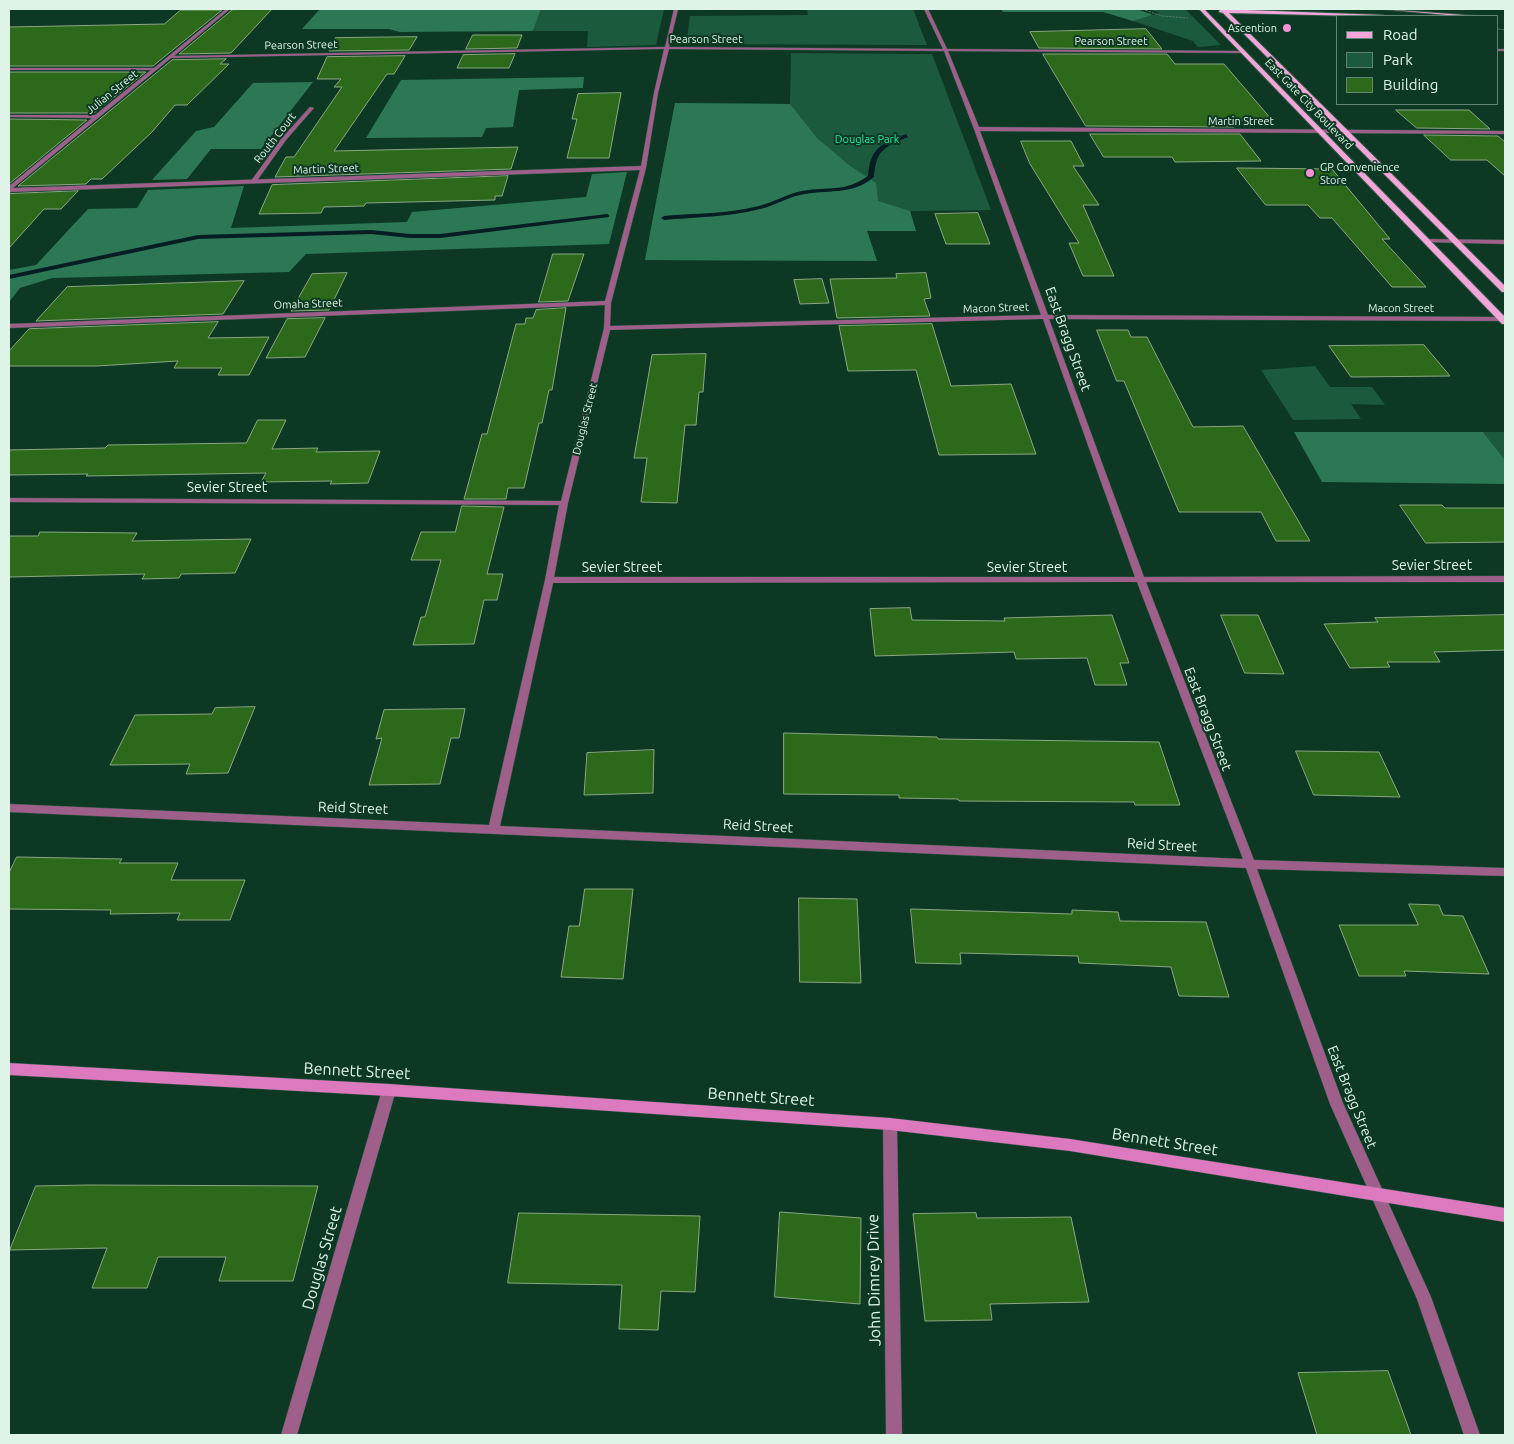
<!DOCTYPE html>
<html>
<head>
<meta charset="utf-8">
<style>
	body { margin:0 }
	#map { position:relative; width:1514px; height:1444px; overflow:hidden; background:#0d3924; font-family:Ubuntu,sans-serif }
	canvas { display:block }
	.frame { position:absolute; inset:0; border:10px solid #ddf4e6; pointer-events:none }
	.legend { position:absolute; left:1336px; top:15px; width:162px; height:90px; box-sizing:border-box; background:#0d3924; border:1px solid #608472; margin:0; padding:6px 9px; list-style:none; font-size:15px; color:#ddf4e6 }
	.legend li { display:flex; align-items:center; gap:10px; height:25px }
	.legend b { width:25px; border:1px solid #608472 }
</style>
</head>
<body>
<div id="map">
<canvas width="1514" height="1444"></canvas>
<div class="frame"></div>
<ul class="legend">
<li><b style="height:6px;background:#f1a5d8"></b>Road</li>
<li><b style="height:14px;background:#1b5a3d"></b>Park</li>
<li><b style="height:14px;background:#2d691a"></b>Building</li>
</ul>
</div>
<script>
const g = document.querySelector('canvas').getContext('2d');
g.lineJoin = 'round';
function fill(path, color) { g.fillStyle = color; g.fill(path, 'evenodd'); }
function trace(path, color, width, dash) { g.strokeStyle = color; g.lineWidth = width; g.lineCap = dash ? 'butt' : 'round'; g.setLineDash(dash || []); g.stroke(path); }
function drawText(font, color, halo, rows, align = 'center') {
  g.font = font + ' Ubuntu,sans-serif'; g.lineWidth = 4; g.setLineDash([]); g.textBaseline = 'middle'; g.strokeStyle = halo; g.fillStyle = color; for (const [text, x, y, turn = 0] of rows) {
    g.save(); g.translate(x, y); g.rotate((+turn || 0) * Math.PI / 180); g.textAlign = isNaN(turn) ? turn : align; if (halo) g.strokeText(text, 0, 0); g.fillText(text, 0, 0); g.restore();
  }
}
const green = new Path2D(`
	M541,9H664L656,45L587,47L588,31H533Z
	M807,9H913L927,45L686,44L690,16L808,15Z
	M1149,9H1185L1221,45L1198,47L1193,41L1133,21L1160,13Z
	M791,53L932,54L991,210L910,211L916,231H867L877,261L645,260L675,103L790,104Z
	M1315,366L1330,387H1372L1385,405L1351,404L1361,419L1293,420L1261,370Z
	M1483,432H1505V460Z`);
const forest = new Path2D(`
	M320,9H541L533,31L400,32L389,29H302Z
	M1001,9H1137L1153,15L1133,21L1103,12H1003Z
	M584,77L583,88L519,90L513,127L486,128L482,137L366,138L401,80Z
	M313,82L261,149H211L187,179L152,180L196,131L214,127L253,83Z
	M675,103L790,104L817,138L849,165L876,183L878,201L910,211L916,231H867L877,261L645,260Z
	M627,172L609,244L306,254L289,272L52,278L20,288L9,302V270L36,265L88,209L137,208L148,190L244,186L231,228L407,222L412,212L586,197L592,174Z
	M1294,432H1483L1505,460V484L1322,482Z`);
const stream = new Path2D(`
	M906,134L908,137C884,147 876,150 874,177C852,196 826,189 800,195C786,198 774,206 760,209C729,217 696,217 664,220L661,218L664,216C695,213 728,214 759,206C774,202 787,194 802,191C829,186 844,193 868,176C870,149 881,143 906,134Z
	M607,214L609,215V217L440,238H410L371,234L198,239L9,279V275L198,235L371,230L410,234H440Z`);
const building = new Path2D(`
	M272,9L231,53L179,54L232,10Z
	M181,10H222L153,66H9V27L164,24Z
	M1146,29L1162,49L1039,48L1030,32Z
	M473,35H522L517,48L466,49Z
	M417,37L409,50L329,51L335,38Z
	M515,54L509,68H457L463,55Z
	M1043,54H1167L1175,64H1224L1272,120L1229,121L1234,127L1086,126Z
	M405,56L394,74H387L334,151L518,147L511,169L275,177L286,157H294L342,87H334L341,79H317L327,57Z
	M226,59L220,64H229L187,105H175L152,132L102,179H91L86,184L18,186L172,60Z
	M9,72H146L94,113H9Z
	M621,93L609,158H567L577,119H572L578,94Z
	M1396,110H1469L1490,129L1417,128Z
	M9,119L87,120L9,184Z
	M1090,134H1240L1261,161L1175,162L1172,157H1104Z
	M1424,135L1498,136L1505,142V176L1487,160H1451Z
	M1021,141H1071L1084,166H1073L1099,205H1083L1114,276H1083L1069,243H1079L1030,164Z
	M1237,168L1332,169L1390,239H1382L1426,287H1392L1332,218H1320L1308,205H1266Z
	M508,176L502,196H495V200L366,203L364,206L324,207L321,213L259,214L272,185Z
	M78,191L61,209H44L9,248V194Z
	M978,213L990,244H946L935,214Z
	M553,254H584L568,301L539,302Z
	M347,273L329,310L291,311L312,274Z
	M926,273L931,298L924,299L930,316L837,318L830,279L897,278L896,274Z
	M822,279L829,303L800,304L794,280Z
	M244,281L223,314L36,321L67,287Z
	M566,308L552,390H549L542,423H539L524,488H508L506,499H464L482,434H487L516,324H525L526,318H533L536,310Z
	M325,318L305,357L266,358L287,319Z
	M218,322L208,338L269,337L249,375H218L222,368H174L178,361L97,366H9V351L29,329Z
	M932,324L951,386L1011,384L1036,454L939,455L916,370L848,371L839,326Z
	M1097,330H1128L1131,337H1147L1193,427L1243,426L1310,541H1276L1261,512H1179L1124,381H1117Z
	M1424,345L1450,376L1351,377L1329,346Z
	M706,354L703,392H699L696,425H685L677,503L641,502L647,458H634L652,355Z
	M258,420H286L272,449L318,448L316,452L380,451L368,483L330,484L332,481L261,482L266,473L86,476L88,474L9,475V450L105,448L108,445L246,443Z
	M1400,505H1442L1445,508H1505V542L1426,543Z
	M462,506L504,507L487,574H503L497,600H484L474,644L413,645L421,617H425L441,560H411L421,532H455Z
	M40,532L137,533L132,541L251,539L235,573L181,574L179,578L142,579L145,574L9,577V536H38Z
	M910,608L912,620L1005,621L1004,618L1112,615L1129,663H1120L1127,685H1095L1087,658L1016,659L1014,652L875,656L870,609Z
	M1221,615H1258L1284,674L1245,673Z
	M1505,615V650L1434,652L1440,662H1387L1390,667L1350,668L1324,624L1378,622L1375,618Z
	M255,707L228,773L186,774L190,764L110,765L135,715L212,714L215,708Z
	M465,709L459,738H451L440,784L369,785L382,738L376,739L384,710Z
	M784,733L937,737L938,739L1159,742L1180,805H1135L1134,802L959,801L958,799L899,798V795L784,794Z
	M654,750L653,793L584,795L587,753Z
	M1296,751L1379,752L1400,797L1314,795Z
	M17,857L122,859L119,863H178L171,880H245L230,920H177L180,913L110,914L111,910L9,909V873Z
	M585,889H633L623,979L561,977L569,926H579Z
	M799,898L857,899L861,983L800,982Z
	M1409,904L1439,905L1443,915L1463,916L1489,974L1404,971L1406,976H1359L1339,925H1418Z
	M911,909L1072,914V910L1118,912L1120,921L1206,922L1229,997L1179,996L1171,967L1079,963L1078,956L960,953L961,964L916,963Z
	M36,1186L88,1185L318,1186L293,1281H219L226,1257H158L147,1288H92L107,1248L10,1250Z
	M780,1212L861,1218L860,1304L775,1297Z
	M519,1213L700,1216L695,1292L661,1291L658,1330L619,1329L622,1285L508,1283Z
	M976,1213L977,1218L1071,1217L1089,1302L990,1304L992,1320L925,1321L913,1214Z
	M1388,1371L1411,1435H1317L1298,1373Z`);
const path = new Path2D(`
	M1142,9L1162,16L1188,18
	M1498,29L1505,30`);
const lane = new Path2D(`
	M310,107L314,108L286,140L256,182H252L251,181L282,138Z`);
const street = new Path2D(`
	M226,9H230L174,56L665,47L674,9H678L669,47L943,49L924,9H928L947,49L1242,51L1244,52L1242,53L948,51L979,127L1505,131V134L980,131L1048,315L1505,317V321L1049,319L1144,577L1505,576V582H1146L1254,860L1505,868V876L1257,869L1343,1103L1431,1297L1480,1435H1464L1417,1299L1330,1104L1246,868L9,812V804L489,825L545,580L559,505L9,502V498L561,501L604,328L605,305L9,328V324L605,301L640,170L9,192V186L92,118L9,117V115H95L151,70H9V68H154ZM664,49L654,93L641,166L13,188L171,58ZM669,49L944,51L974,129L1041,315L610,326L611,303L646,168L658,93ZM1043,319L1135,577H554L568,503L610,330ZM1137,582L1243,859L500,826L553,583Z
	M1498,49H1505V51H1498Z
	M1426,239L1505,240V244L1424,242V240Z
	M389,1084L394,1086L396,1090L297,1435H281L382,1090L384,1086Z
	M890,1118L895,1120L897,1124L902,1435H886L883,1124L885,1120Z`);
const secondary = new Path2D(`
	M9,1063L389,1084L890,1118L1070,1139L1505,1208V1222L1070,1151L890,1130L389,1096L9,1075Z`);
const primary = new Path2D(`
	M1199,9H1204L1505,317V324H1502Z
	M1220,9L1383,15L1358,16L1229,13L1505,286V292H1502L1223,13L1219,12Z
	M1382,9L1478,16H1458Z`);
const markers = [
	[1287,28,5,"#f391d5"],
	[1310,173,5,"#f391d5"]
];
const farPoinames = [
	["Ascention",1277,28],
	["GP Convenience",1320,167,"left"],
	["Store",1320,180,"left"]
];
const farStreetnames = [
	["Pearson Street",706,39],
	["Pearson Street",1111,41],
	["Pearson Street",301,45,-1],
	["Julian Street",112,92,-39],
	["East Gate City Boulevard",1309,104,46],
	["Martin Street",1241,121],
	["Routh Court",275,138,-52],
	["Martin Street",326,169,-2],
	["Omaha Street",308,304,-2],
	["Macon Street",996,308,-2],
	["Macon Street",1401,308],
	["Douglas Street",585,419,-76]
];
const farParknames = [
	["Douglas Park",867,139]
];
const streetNames = [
	["East Bragg Street",1068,339,70],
	["Sevier Street",227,487],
	["Sevier Street",1432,565],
	["Sevier Street",622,567],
	["Sevier Street",1027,567],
	["East Bragg Street",1208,719,69],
	["Reid Street",353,808,2],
	["Reid Street",758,826,3],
	["Reid Street",1162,845,3],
	["East Bragg Street",1352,1097,68]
];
const nearStreetnames = [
	["Bennett Street",357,1071,3],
	["Bennett Street",761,1097,4],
	["Bennett Street",1165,1142,9],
	["Douglas Street",322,1258,-74],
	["John Dimrey Drive",874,1280,-91]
];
fill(green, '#1b5a3d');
fill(forest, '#2c7854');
fill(stream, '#061d24');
fill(building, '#2d691a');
trace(building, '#8aa783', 1);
trace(lane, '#2e5743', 1);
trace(street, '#2e5743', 1);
trace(secondary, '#2e5743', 1);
trace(primary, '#2e5743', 2);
trace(path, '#557967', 1, [2.5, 1]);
fill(lane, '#9e608b');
fill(street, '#9e608b');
fill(secondary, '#dd7abf');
fill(primary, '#f1a5d8');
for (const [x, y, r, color] of markers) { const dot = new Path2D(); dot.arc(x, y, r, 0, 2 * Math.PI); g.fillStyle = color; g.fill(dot); trace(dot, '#0d3924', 2); }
drawText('11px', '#ddf4e6', '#0d3924', farPoinames, 'right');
drawText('11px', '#ddf4e6', '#0d3924', farStreetnames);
drawText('11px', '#1ef09f', '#0d3924', farParknames);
drawText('14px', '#ddf4e6', '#0d3924', streetNames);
drawText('16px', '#ddf4e6', '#0d3924', nearStreetnames);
</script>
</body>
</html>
